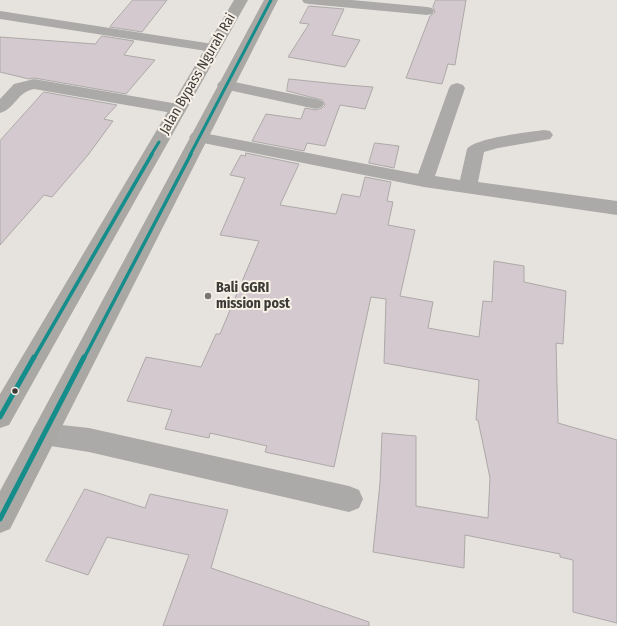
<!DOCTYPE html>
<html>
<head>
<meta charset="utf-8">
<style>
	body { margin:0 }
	canvas { display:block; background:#e6e3de }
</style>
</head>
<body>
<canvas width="617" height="626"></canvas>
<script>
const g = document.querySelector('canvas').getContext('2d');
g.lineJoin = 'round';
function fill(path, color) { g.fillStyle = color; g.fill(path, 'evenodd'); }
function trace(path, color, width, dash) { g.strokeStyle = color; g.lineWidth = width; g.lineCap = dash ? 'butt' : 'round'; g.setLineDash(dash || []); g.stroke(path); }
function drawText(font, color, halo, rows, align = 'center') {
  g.font = font + ' "Fira Sans Condensed",sans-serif'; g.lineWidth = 4; g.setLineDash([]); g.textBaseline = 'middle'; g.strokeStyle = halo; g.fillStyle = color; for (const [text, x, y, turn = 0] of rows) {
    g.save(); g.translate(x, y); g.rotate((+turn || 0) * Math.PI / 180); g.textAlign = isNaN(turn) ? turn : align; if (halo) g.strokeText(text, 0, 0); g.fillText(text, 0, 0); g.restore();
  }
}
const building = new Path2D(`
	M133,0H167L142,32L110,27Z
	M436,0H466L455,65L448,64L442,84L406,78L430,16L435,12L433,7Z
	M309,6L344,9L332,35L360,40L345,67L288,57L309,24L300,23Z
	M102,36L134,41L124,55L155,60L126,94L34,78L29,79L0,72V37L95,44Z
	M289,79L347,85L373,87L365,109L340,105L325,146L307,143L304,151L252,141L266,114L301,119L305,108L316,110L322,108L325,105L322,100L287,91Z
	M44,92L117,105L104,119L113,121L88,155L52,197L44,195L0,245V141Z
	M375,143L399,146L394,168L369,163Z
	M246,153L299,164L280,205L336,214L342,194L360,197L365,177L391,182L387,201L393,202L388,225L415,230L400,296L433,302L428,328L479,337L483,301L492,302L494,261L524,266V282L566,291L563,344L556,343L558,423L617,440V623L573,612V560L560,557V554L465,535L464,568L373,552L380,483L382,433L416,436V506L488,518L490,478L478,420H476L479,380L384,363L386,299L371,297L334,467L265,452L267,446L210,433L209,438L165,429L172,410L127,401L146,357L201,367L216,334H220L259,241L220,235L245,178L230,175L241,155L245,156Z
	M85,489L145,508L150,494L228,510L211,568L369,622V626H163L189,555L107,537L88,575L46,561Z`);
const minor = new Path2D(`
	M302,0H352L427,7L432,8L434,11L432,14L427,15L309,4L304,3Z
	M0,11L213,44L218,45L220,48L218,51L213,52L0,19Z
	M34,79L178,104L184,106L186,109L184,112L178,114L34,89C17,92 15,109 0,113V99L14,84Z
	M225,80L316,99L322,101L324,104L322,107L316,109L219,88L217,85L219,82Z
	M457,83L463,85L465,88L435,176L460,180L467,149C475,138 529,132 544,130L550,131L553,135L550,139L498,148L484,152L478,182L617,201V215L424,187L198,142L192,141L189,137L192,133L198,132L418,174L449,88L451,85Z
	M44,423L89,428L349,486L359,490L363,499L359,508L349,512L89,452L44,445L35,442L31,434L35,426Z`);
const highway = new Path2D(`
	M234,0H248L9,425L0,428V394Z
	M264,0H278L10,529L0,533V491Z`);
const bus1Far2 = new Path2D(`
	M151,155L159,142
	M190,155L271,0`);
const bus1Far1 = new Path2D(`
	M34,358L152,154
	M84,358L191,154`);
const bus1 = new Path2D(`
	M0,417L34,357
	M0,519L84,357`);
const markers = [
	[208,296,4,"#787671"],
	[15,391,3.5,"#3d3b37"]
];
const streetNames = [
	["Jalan Bypass Ngurah Rai",198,74,-60]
];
const poiNames = [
	["Bali GGRI",216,288],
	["mission post",216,304]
];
fill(building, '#d3c9ce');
trace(building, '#aca9a8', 1);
fill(minor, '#acaaa8');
fill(highway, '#aaa8a5');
trace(bus1Far2, '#158d8b', 3);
trace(bus1Far1, '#158d8b', 3.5);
trace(bus1, '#158d8b', 5);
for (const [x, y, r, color] of markers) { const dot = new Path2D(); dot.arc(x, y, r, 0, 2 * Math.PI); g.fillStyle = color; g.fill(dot); trace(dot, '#f7f1e8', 1.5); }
drawText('14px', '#3d3b37', '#f7f1e8', streetNames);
drawText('bold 14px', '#3d3b37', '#f7f1e8', poiNames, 'left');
</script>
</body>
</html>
